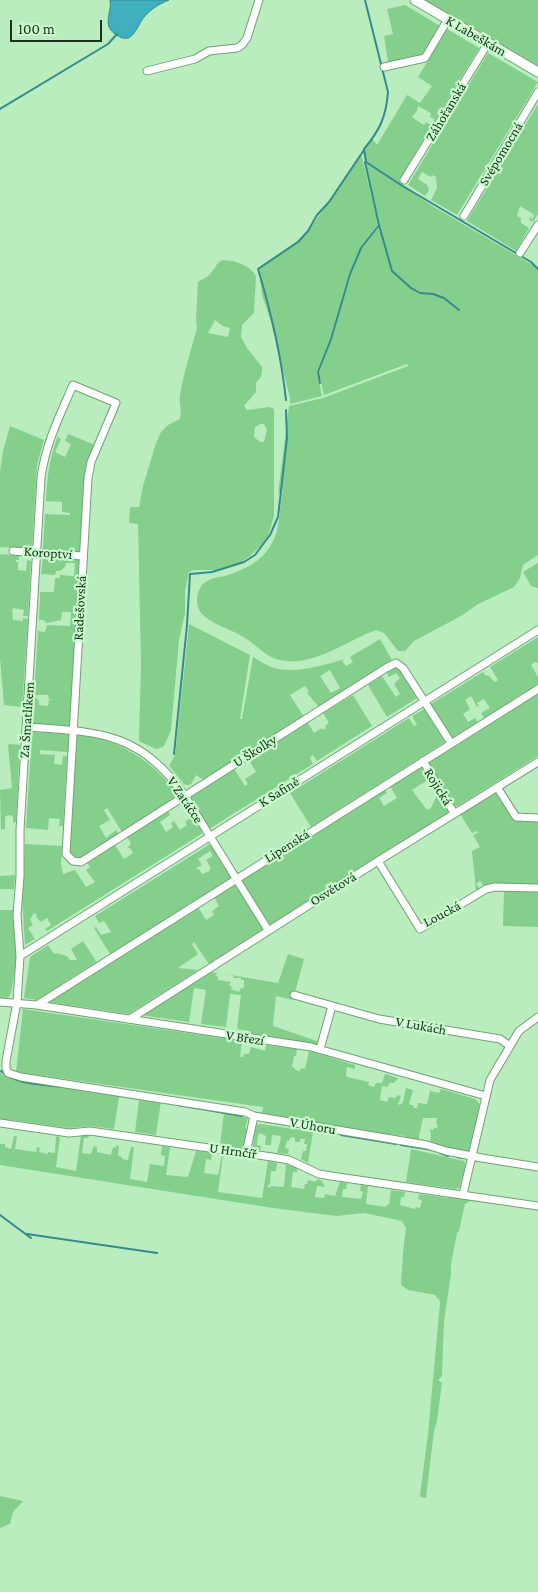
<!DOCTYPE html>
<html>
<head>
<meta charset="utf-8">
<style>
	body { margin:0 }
	#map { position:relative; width:538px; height:1592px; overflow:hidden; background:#baedbe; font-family:"Crimson Pro",serif }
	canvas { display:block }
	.scale { position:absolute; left:10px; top:20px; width:92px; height:22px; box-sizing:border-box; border:2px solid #1c301e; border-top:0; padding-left:6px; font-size:15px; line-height:18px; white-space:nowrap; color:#1c301e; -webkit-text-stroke:4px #c7fbcb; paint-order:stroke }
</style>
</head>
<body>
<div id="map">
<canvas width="538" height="1592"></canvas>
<div class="scale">100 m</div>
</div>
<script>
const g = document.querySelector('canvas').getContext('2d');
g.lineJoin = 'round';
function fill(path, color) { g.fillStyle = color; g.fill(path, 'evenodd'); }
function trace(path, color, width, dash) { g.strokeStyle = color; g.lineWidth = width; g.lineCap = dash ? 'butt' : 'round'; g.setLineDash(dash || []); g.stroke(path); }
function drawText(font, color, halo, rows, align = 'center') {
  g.font = font + ' "Crimson Pro",serif'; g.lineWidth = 4.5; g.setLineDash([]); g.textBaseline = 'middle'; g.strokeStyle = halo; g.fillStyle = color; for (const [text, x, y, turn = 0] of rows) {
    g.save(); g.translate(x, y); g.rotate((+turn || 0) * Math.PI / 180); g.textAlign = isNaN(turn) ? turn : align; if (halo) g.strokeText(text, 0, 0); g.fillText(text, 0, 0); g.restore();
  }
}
const green = new Path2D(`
	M421,0H538V68Z
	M405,5L440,26L423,54L388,62L384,36L393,34L387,9Z
	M447,29L479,48L434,122V119L430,117L431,113L418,106L417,111L412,117L422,124L424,125L426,122L432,126L399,180L406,188L434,207L538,268V555L523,565L520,578L514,587L478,604L461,616L414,641L405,651H398L384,633L376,630C346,641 309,670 276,659C266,656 257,646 248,640C235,630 212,625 202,614C194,605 196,587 207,581C212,578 220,577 225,576C244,570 261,562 271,545C281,529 279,507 283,489L278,494L289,406L323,398L408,366L407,364L324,395L319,373L331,339L351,274L361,249L380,225L363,151L372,138L377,145L407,95L420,103L432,86L418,77Z
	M488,53L538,82L457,215L431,200L437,188L436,177L432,175L431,177L422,172L418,179L427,185L429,190L425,196L408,185Z
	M538,104V214L533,222L529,220L531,216L532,220L534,216L533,214L520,206L517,216L521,218V223L529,228L516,251L467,221Z
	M361,153L378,224L360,248L349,274L330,339L317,372L322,396L290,404V398L271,322L262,295L259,267L306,235Z
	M222,260C234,260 250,265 256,276L254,313L242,325L241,337L247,348L262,367V372L261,377L256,383V392L244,406L247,410L270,407L274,409V516L267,540L250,556L237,565L222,570H194L189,572L185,591V613L179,640L171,730L165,744L163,747L156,749L139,741L141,664L138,524L129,523L130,507H139L143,486L156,443L161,432L168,425L180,419C182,411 179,403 180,395C184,372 191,350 197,328L196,320L198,282C200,280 202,280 205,278C212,275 215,264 222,260ZM215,320L223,326L230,328L228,337L208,333ZM260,424H264L267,430L264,442H260L254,437L255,427Z
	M10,426L44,440L37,464L32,549L0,547V472L3,451Z
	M60,431L58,437L61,439L55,452L65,457L71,444L65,441L68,434L95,445L86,470L80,552L43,549L45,514L70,515V513L62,512V502L46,501C47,476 50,454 60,431Z
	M0,554L32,556H19V560H16V562H18V570L26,571L27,560L31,561L28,616H23L24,610L13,608L12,610L13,620L23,621V618L28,619L22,707L4,705L0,658Z
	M43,557L79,559L70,721L69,725L66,727L32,725L34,698H39L36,699L39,700V705L48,706L49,700H53L49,699L48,695H34L38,631L45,632L47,625L70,626L71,612H62L61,620L47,623L45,622L44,620H39L40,592H54L55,578H60V575L74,576L75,563H66L65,567L60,571H56L55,575L41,574Z
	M538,563V588L531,586L523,572Z
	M189,624L250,655L240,719H242L253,657C260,661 267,666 274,668C296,674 324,665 345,659L342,661L346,666L353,662L350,657L380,639L392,660L319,707L307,693L309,692L305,686L290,695L304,717L204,780L196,775L191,784L188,785L184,784L169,766L175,755L176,748ZM330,670L340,688L331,693L320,676Z
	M538,637V663L535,662L531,665L538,677V684L484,718L481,713L490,708L484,699L477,703L479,706L477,707L471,696L465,700L470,709L463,714L468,722L475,718L478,722L452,738L431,704L483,672L486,676L488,675L495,682L498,680L490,667Z
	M397,666L417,698L387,717L368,685L382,676L396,697L400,694L394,684L400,678L396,673L389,677L387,673Z
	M538,693V756L458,806H454L429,765V761Z
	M353,695L372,726L317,761L313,755L310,758L313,764L209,829L189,798L234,769L245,786L248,784L245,779L256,772L249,760L308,723L314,733L322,728L323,730L326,728L325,726L329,723L323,713Z
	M424,709L445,742L311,827L290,793L409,718L414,726L417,725L412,716Z
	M32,732L69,734L68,752L40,750V754L55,755L54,764L62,765L63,756H67L63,826H59L60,819L49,818L48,830L26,828Z
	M76,735C120,738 153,762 179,795L122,832L107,808L104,810L110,820L99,826L106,838L116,830L119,834L79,859L69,853Z
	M10,744L20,745L16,822L13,823V816L8,815L5,817V829L1,830L0,790L12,788L8,745Z
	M421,766L429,779L412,790L427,810L431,808L438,793L450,812L270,925L241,880L384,789L387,793L379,798L384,806L397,798L390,786Z
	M496,791L514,820L538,821V885L495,883L484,886L480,881L476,884L480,889L476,891L472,851L480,847L473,835L478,833L477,831L472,833L460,814Z
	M168,811L170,815L160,822L166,832L173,827L171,823L174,821L180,830L187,825L185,822L192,817L203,833L47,931L45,929L51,925L47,918L41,922L36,917L37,915L34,913L30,920L33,925L28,928L35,939L25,945L22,895L25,844L62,846L61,863L63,874L75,870L86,887L95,882L86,870L90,867L87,863L115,845L124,859L133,853L130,848H128L131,843L127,837Z
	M210,844L231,878L110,954L94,928L96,927L101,935L111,932L104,921L99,923L95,916ZM210,851L213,856L206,860L211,868L209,870L210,871L202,874L199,869L197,870L196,868L202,865L198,859Z
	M15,875L14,889H0V876Z
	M235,884L263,929L209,964L194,942L192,944L198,954L178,968L198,970L129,1014L48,1002L198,907L206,920L214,915L212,911L219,906L214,897Z
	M504,891L538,892V927L503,926Z
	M0,910H13L17,957L11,993L9,997L0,1000Z
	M83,941L96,961H98L37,1000L24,998L30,957L48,945L54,954L56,953L67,956L70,960H77L71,949Z
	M288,954L304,959L293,1000L276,996L273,1026L317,1041V1046L248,1036L249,1031L237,1029L241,995L230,994L226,1027L201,1024L206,990L194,988L189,1022L141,1015L210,972L217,973L215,977L218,976V980L231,982L229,986H232L231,989L239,992L241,988H244V980H241V978H233L234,976L225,974L278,983Z
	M23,1009L242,1041L240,1057H243L244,1054H249L251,1047L265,1051L266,1045L297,1049L296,1056H294L292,1067L295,1068V1070L300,1071L301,1068L305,1069L309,1051L313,1052L355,1065V1069L347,1067L346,1075L347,1077L369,1082L368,1085L374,1087L376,1083H382L385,1074L398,1078L394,1083H389L388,1087L382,1086L380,1100L387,1102L389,1097L395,1098L398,1095L401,1096L398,1104L400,1105L403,1102L406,1088L413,1090L409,1104L414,1106V1108H417L418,1103L427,1104L430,1091L439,1093L441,1089L475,1099L479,1103V1109L481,1110L471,1150L465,1153L430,1144L431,1136L430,1129L433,1130L434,1128H437L438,1125L436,1124L437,1118H423L419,1136V1142L405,1139V1136L388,1134V1136L368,1133V1131L364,1130L363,1133L350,1130V1128H348L347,1130L334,1127V1125L283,1117L282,1120L260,1115L256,1112L262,1113L263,1107L16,1072Z
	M0,1072L3,1075L16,1080L161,1101L156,1135L135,1132L139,1100L119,1097L114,1129L91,1126L69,1128L12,1120L11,1122L0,1121Z
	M224,1113L248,1118L245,1128L248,1129L245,1145L241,1149L227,1148V1146L220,1145Z
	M260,1124L313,1132L308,1163L301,1159L303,1151H306L307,1144H304L305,1139H300V1142H295V1138L291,1137L289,1141H287L285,1148L289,1149L288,1154L277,1153L281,1138L280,1136L272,1135L271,1145H265L266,1136L260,1133L258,1135L257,1145L261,1146L260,1151L254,1149L253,1145L255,1125Z
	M89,1135L88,1138H84L82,1153L91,1154L94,1146L97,1147V1152L111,1155L113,1147L116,1148V1145L119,1146L118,1156L122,1157V1159L128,1160L131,1147H134L130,1179L147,1182L150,1164L164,1166L165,1156L161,1155L162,1146L170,1147L166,1175L188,1177L196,1151L212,1153L211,1160L206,1159L204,1173L218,1175L222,1155H223L218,1192L262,1198L268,1161L277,1163L276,1171H271L270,1185L268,1184V1187L270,1188L271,1186L284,1187L286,1164L298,1168L297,1172H293L291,1187L304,1189L305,1184H307L308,1180L316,1182L317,1179L322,1181L325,1187L317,1186L315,1197L324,1198L325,1194L335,1196L340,1182L347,1183L346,1189H343L342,1197L361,1199L363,1192L360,1191L361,1185L368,1186L366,1204L386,1207L387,1204L389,1205L391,1190L405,1192L404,1197H401L400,1205L415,1209L416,1207L420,1208L422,1200L418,1199L419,1194L448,1198L450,1196L478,1200V1202L470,1201L465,1204L459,1231L457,1233L451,1264V1274L444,1321L442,1376L438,1380L442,1383L437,1421L434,1431L426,1498L421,1497L420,1495L428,1434L440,1303L439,1298L438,1299L435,1295L408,1290L401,1285L403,1252L406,1228L402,1221L364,1213L336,1216L273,1208L0,1165V1144H5V1147L11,1149L14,1136H17L15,1149L36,1152L37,1147L40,1148L39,1152L48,1154V1152L55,1153L56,1136L60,1137L56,1167L76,1171L81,1136Z
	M411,1149L464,1161L466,1166L459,1188L455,1189L406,1182Z
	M0,1496L23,1501L13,1512L10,1524L0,1528Z`);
const water = new Path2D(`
	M110,0H169C159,4 151,9 144,17C139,23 135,36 128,38C121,40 111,32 109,27C106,18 112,9 110,0Z`);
const stream = new Path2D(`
	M365,0L388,92C386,117 380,130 364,149L366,162L401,185L531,262L538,269
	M0,109L108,44L117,34
	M365,162L379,225L392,271L411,288L420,293L433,294L444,298L459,310
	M320,383L318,372L331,339L350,274L361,248L379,225
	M286,400C281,354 271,312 258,269L298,242L308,231L317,215L329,202L364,150
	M174,754L187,625L190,574L212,572L244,562L255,555L270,535L278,517L287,438L286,410
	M1,1071C17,1085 41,1084 62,1087
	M178,1105L242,1116
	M264,1121L293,1126
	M305,1129L331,1133
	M341,1135L396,1144
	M401,1145L433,1150
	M440,1153L448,1156
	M457,1157L462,1158
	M0,1215L31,1238
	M27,1234L157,1253`);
const minor = new Path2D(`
	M384,67L425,58L448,19
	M147,71L195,59L209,51L237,48L242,45L247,38L259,0
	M404,180L488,43
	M464,216L538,92
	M520,253L538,225
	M13,551L83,556
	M26,727C99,732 139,731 185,796L268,930
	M451,743L403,668L396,663L386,668L81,862L73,861L66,854L88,478L91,462L116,403L73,385C60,415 45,445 41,478L20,830V876L17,915L20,956L17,1002L6,1061V1068L8,1073L21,1077L245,1112L254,1116L427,1145L446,1151L482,1158L538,1167
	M423,761L454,813
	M497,787L516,817L538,818
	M378,861L420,929L486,889L495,887L538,888
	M20,956L538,630
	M294,995L379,1019L500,1039L510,1046
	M0,1002L37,1005L311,1047L486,1096
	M37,1005L538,689
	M130,1019L378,861L538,762
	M320,1049L332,1006
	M0,1123L69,1133L90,1131L272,1157L289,1160L319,1174L331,1176L538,1206
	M246,1153L254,1116
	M463,1194L490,1080L519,1031L538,1017`);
const tertiary = new Path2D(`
	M415,0L538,72`);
const streetNames = [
	["K Labeškám",476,36,30],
	["Záhořanská",446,112,-59],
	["Svépomocná",501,154,-59],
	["Koroptví",48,553,4],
	["Radešovská",80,608,-87],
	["Za Šmatlíkem",27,720,-86],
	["U Školky",255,751,-32],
	["Rojická",438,787,58],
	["K Safině",279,792,-32],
	["V Zatáčce",185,800,56],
	["Lipenská",287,846,-32],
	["Osvětová",333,889,-32],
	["Loucká",442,914,-28],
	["V Lukách",421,1026,10],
	["V Březí",245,1038,9],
	["V Úhoru",313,1126,10],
	["U Hrnčíř",233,1151,8]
];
fill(green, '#84cf8c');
fill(water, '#40b0be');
trace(water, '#358a8e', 1);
trace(stream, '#358a8e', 2);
trace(minor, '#70a175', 9);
trace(tertiary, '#70a175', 11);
trace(minor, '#fff', 7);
trace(tertiary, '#fff', 9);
drawText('14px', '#1c301e', '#c7fbcb', streetNames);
</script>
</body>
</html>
